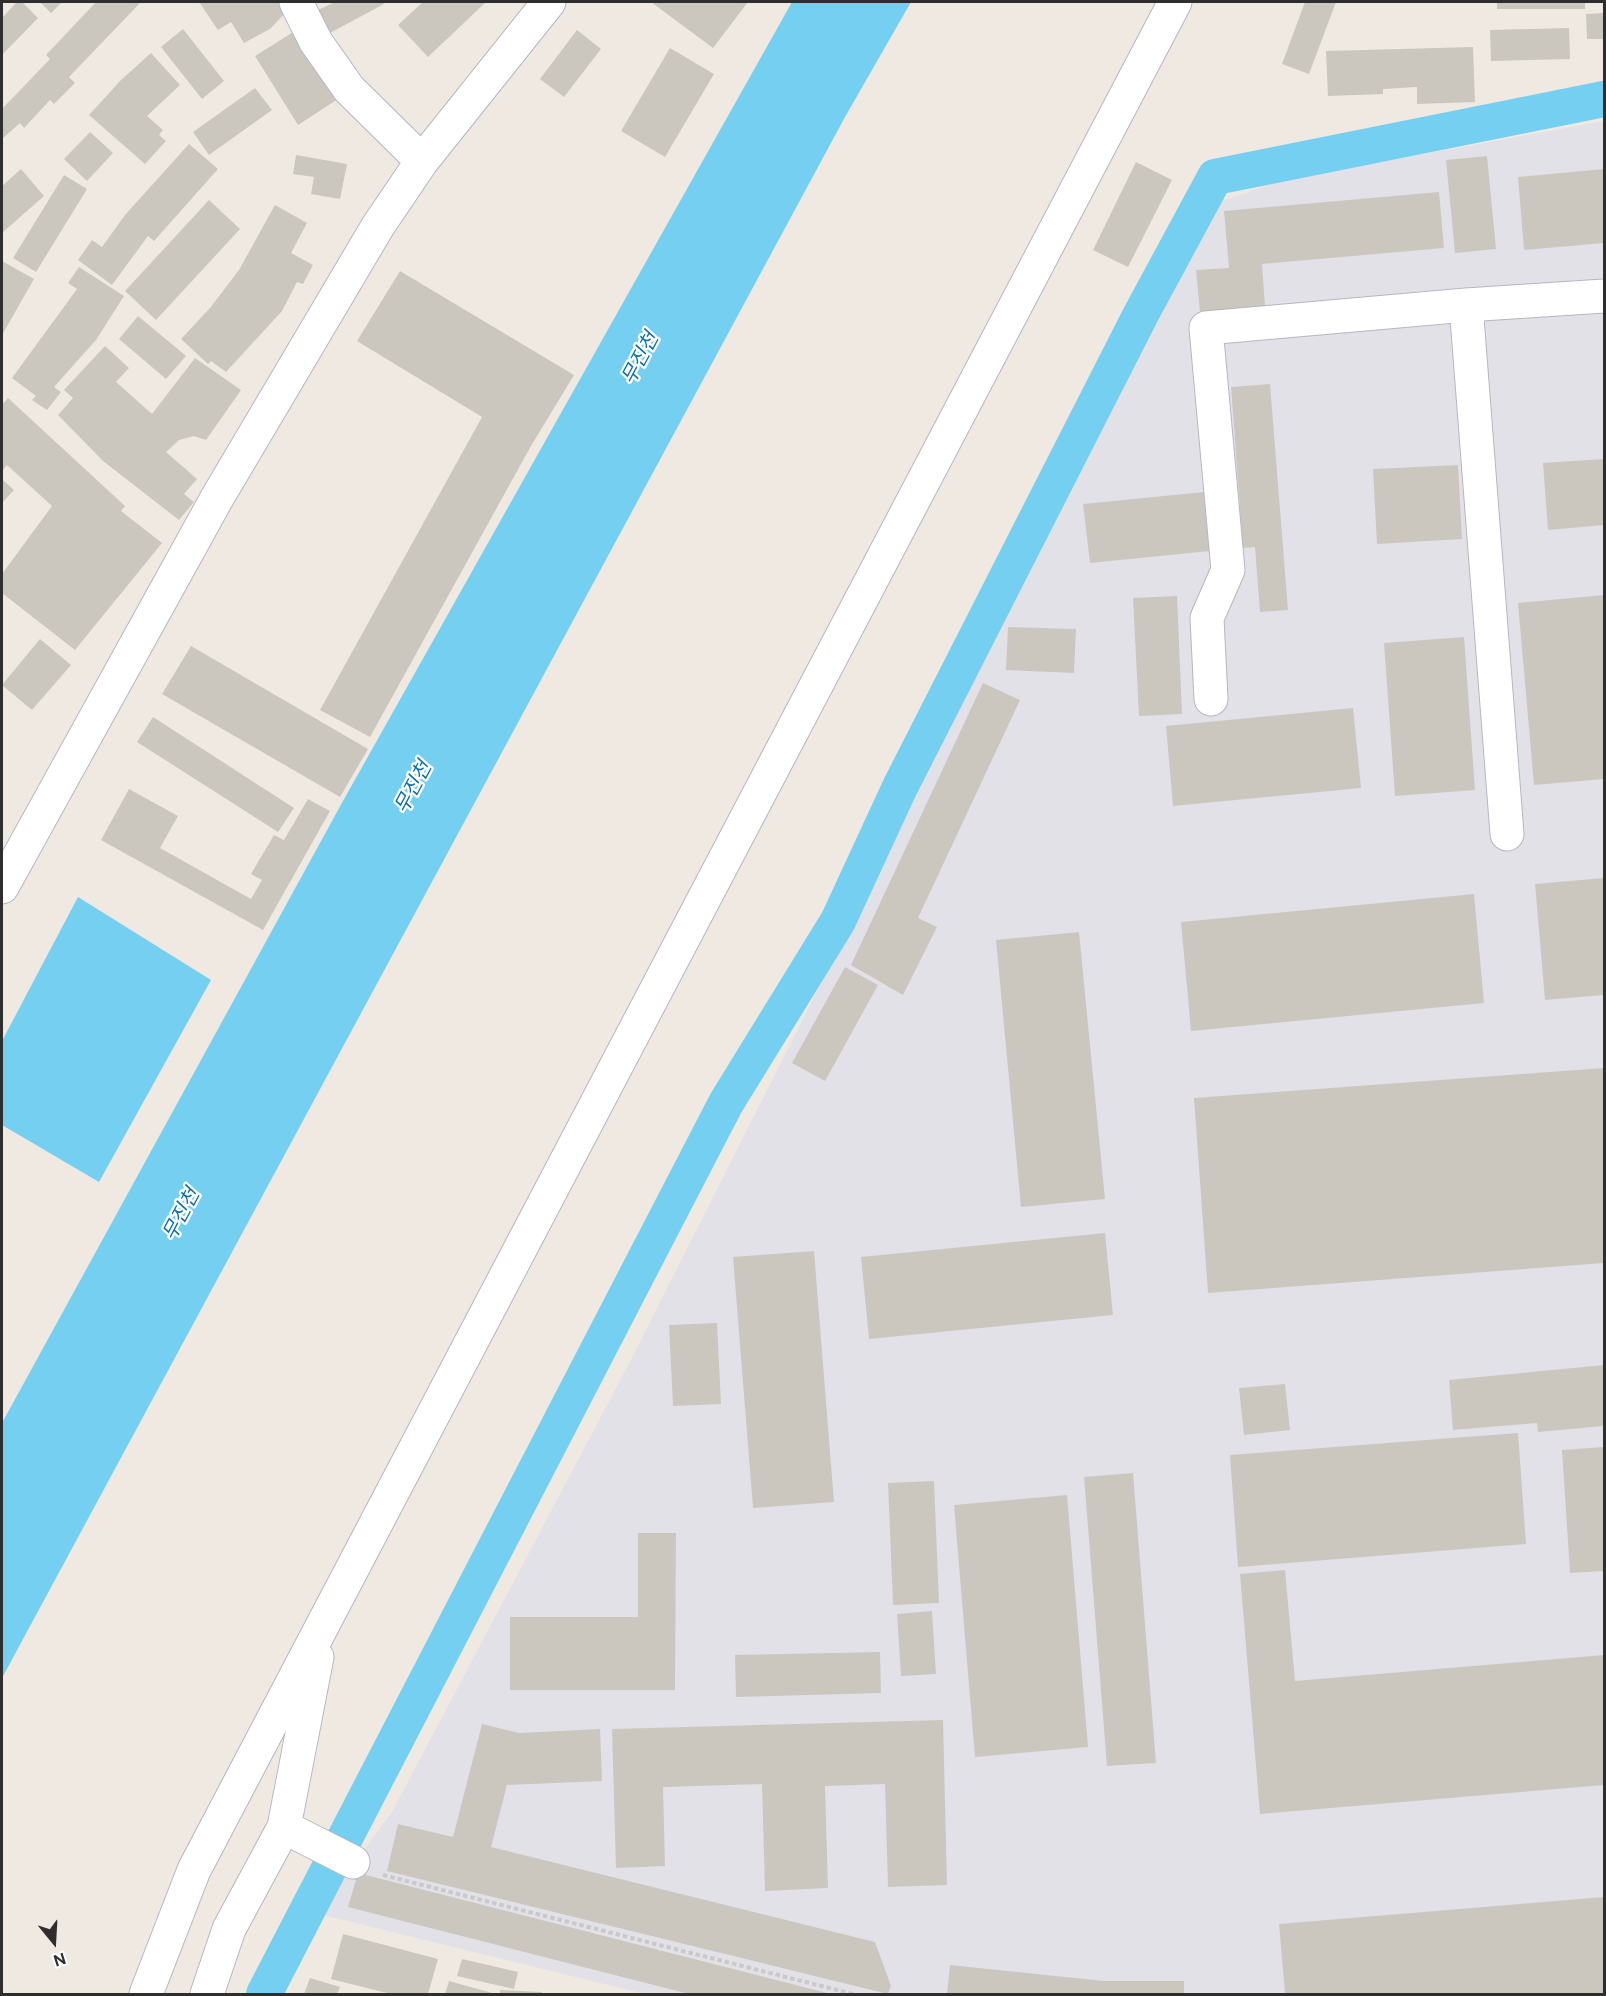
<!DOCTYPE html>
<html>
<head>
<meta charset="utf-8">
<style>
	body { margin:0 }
	#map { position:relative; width:1606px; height:1996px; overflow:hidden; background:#efe9e1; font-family:"DM Sans",sans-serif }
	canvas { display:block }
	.frame { position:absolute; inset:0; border:3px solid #2e2e2e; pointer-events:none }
	.north { position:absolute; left:24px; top:1912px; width:60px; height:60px; -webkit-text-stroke:4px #fff; paint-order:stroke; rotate:162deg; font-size:16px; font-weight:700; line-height:24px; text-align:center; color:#2e2e2e }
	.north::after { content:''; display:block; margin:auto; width:21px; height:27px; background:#2e2e2e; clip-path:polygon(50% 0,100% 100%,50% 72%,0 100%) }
</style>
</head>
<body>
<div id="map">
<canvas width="1606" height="1996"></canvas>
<div class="frame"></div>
<div class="north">N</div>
</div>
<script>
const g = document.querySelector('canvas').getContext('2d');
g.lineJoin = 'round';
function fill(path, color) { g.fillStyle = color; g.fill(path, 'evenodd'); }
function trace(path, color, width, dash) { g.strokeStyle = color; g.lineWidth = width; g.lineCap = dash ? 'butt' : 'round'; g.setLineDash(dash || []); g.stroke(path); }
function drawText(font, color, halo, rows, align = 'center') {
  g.font = font + ' "DM Sans","Noto Sans KR",sans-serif'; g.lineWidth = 4.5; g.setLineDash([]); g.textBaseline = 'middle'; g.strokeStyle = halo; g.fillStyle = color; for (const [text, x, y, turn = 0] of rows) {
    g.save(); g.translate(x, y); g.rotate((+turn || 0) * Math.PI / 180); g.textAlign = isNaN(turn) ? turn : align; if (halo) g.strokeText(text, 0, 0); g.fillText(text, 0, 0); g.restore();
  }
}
const industrial = new Path2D(`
	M1604,121V1994H645L323,1915L338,1886L392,1812L635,1352L1189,253L1223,201L1282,180Z`);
const water = new Path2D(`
	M792,2H911L845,117L2,1678V1423L343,801Z
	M78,897L211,980L99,1182L2,1125V1041Z`);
const canal = new Path2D(`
	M264,1994L726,1103L838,921L900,787L1141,314L1215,177L1604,99`);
const building = new Path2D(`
	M17,2H22L38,18L2,55V18Z
	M40,2H62L51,13Z
	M96,2H141L69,77L75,83L54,104L50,100L24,128L20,123L2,139V109L50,59L46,55Z
	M199,2H282L287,11L270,29L244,43L231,22L218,30Z
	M335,2H382L384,4L330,33L318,10Z
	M423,2H483L485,3L428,57L398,25Z
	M651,2H748L713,48Z
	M1305,2H1336L1309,74L1282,64Z
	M1497,2H1585V9H1497Z
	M1604,13V39H1587L1586,14Z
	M1569,28L1570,59L1491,61L1490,30Z
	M183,29L224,81L202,99L161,47Z
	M577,30L601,49L564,97L540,79Z
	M295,31L338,99L298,125L255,56Z
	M1473,47L1475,102L1417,104V87L1383,89V94L1328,96L1326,51Z
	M670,48L714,74L665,157L621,131Z
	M151,53L180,85L147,116L163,130L159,135L166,141L145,164L89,115L121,80Z
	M255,88L272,110L209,155L193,132Z
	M90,132L113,153L87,181L64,159Z
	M189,144L218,169L154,241L148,236L112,285L78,260L92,240L102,247L125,215Z
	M296,155L347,164L340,199L311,194L314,177L293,174Z
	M1487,156L1496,249L1455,253L1446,160Z
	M1136,162L1172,180L1128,267L1093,250Z
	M21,169L44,196L2,233V186Z
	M1604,169V243L1524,250L1518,177Z
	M64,175L87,189L36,272L13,258Z
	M1439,192L1444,248L1262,264L1265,307L1200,312L1196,270L1229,268L1224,211Z
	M209,200L240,229L156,320L125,291Z
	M275,205L307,223L291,253L313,265L303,284L297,282L282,311L226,372L211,361L208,364L181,339L210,308L239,270Z
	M2,261L34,279L2,335Z
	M79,267L124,296L96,340L54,387L61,392L47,410L32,400L36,396L12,378L77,289L68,283Z
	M400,271L574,375L531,446L370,737L320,710L482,417L357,341Z
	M138,316L186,356L166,379L119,339Z
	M105,346L129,368L116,382L152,414L195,358L241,390L206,440L194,436L179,440L166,452L197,479L184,494L194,502L179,520L103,461L58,415L73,398L64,390Z
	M1270,384L1288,610L1260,612L1255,547L1243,548L1231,387Z
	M8,398L125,506L121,511L162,543L75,650L2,593V574L52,506L7,465L2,471V405Z
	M1604,459V525L1548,530L1543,463Z
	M1458,465L1462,539L1377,544L1373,469Z
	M2,479L14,490L2,503Z
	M1204,492L1210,551L1090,563L1083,504Z
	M1604,595V779L1534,785L1518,603Z
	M1177,596L1182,714L1139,716L1133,598Z
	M1008,627L1076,629L1074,673L1006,670Z
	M1464,637L1475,790L1395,796L1384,643Z
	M40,639L71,665L32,710L2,685Z
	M191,646L368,749L340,797L162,694Z
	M983,683L1020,700L918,918L937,927L903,995L851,965Z
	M1353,708L1361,788L1173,806L1166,726Z
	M153,717L294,808L278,832L137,742Z
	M129,789L178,816L160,848L251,899L262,880L251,874L274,835L284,840L308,799L330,811L263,930L101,840Z
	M1604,878V995L1545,1000L1535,884Z
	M1474,894L1484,1003L1191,1031L1181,922Z
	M1079,932L1105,1199L1021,1207L996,940Z
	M845,967L878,985L825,1081L792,1063Z
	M1604,1068V1263L1208,1293L1194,1098Z
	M1105,1233L1113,1315L869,1339L861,1257Z
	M814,1251L834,1502L753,1508L733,1257Z
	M717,1323L721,1404L673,1406L669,1325Z
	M1604,1365V1426L1538,1432L1537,1423L1453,1430L1449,1380Z
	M1285,1384L1290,1430L1244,1435L1239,1388Z
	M1518,1433L1526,1544L1238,1567L1230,1455Z
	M1604,1447V1571L1570,1573L1562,1450Z
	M1133,1473L1156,1763L1107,1766L1084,1477Z
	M934,1481L939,1603L893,1605L888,1483Z
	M1067,1495L1088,1747L975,1757L954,1505Z
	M638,1533H676L675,1690H510V1617H638Z
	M1285,1570L1295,1681L1604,1655V1785L1260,1814L1240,1574Z
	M932,1611L936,1674L901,1676L897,1614Z
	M880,1652L881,1693L736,1697L735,1655Z
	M943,1720L947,1885L888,1887L885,1784L825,1786L828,1888L765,1891L762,1784L663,1787L665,1866L616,1868L612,1729Z
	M482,1724L519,1733L600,1729L602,1781L507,1785L491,1847L875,1942L891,1986L888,1994L387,1871L398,1824L453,1837Z
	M358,1873L831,1994H689L348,1907Z
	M1604,1897V1994H1285L1279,1924Z
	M343,1934L438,1959L428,1994H391L331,1979Z
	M462,1959L518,1972L514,1989L457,1976Z
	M950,1965L1104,1981H1184V1994H947Z
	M310,1978L340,1987L337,1994H304Z
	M449,1981L496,1994H445Z
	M500,1990L542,1992V1994H500Z`);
const path = new Path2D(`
	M383,1875L853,1994`);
const minor = new Path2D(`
	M296,2L316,42L349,89L422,161
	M1466,305L1507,834
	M1211,699L1207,618L1228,570L1206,328L1466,305L1604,296
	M2,887L217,498L378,226L422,161L549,2
	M284,1827L353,1862
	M146,1994L194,1870L1175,2
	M207,1994L229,1929L284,1827L317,1657`);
const waterNames = [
	["무진천",641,359,-62],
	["무진천",414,788,-62],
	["무진천",182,1215,-62]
];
fill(industrial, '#e3e1e8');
fill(water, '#75cff0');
trace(canal, '#75cff0', 36);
fill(building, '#cbc7bf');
trace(minor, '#b4b7c1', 35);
trace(path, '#c9c9c9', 4, [4.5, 3]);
trace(minor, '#fff', 33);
drawText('italic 20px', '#0d6fa3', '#fff', waterNames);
</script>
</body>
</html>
